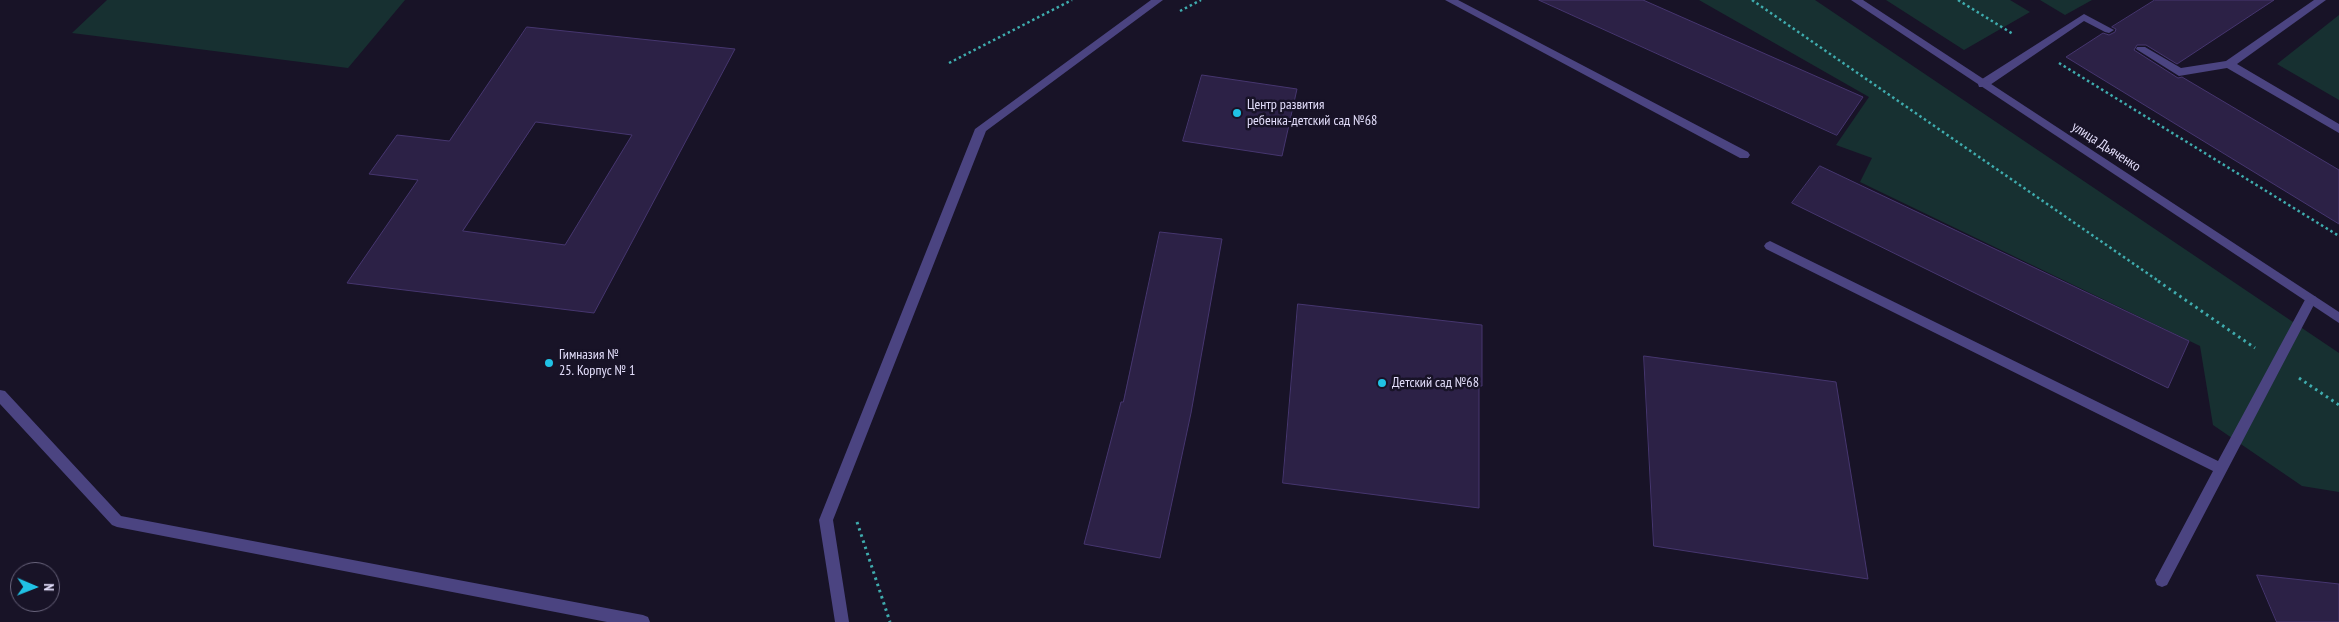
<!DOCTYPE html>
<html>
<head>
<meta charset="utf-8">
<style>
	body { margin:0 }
	#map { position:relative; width:2339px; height:622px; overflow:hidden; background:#181327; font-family:"PT Sans Narrow",sans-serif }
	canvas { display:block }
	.north { position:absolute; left:10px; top:562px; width:50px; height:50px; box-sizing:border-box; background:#181327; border:1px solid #69647c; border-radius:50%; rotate:91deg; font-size:14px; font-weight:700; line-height:20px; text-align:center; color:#e3defb }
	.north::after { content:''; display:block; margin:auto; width:18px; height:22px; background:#20c2e5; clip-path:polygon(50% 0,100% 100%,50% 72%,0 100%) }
</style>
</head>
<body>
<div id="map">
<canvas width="2339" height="622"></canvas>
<div class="north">N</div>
</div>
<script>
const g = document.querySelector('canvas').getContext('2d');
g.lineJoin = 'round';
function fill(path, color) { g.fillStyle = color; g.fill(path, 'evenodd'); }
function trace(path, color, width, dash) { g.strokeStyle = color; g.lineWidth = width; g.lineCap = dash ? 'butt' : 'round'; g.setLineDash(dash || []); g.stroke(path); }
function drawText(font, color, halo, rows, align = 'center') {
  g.font = font + ' "PT Sans Narrow",sans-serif'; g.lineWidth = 5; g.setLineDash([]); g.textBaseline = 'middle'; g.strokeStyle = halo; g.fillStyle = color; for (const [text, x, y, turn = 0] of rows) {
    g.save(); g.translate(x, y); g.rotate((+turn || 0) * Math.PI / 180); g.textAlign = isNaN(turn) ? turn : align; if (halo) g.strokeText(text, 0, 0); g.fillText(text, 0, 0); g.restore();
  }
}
const green = new Path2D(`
	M107,0H405L348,68L72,33Z
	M1699,0H1815L2339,353V492L2302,486L2213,425L2200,346L1860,182L1872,158L1836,145L1869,97Z
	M1886,0H2010L2030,12L1964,50Z
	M2040,0H2092L2065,15Z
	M2339,15V100L2277,64Z`);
const building = new Path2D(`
	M1539,0H1643L1863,97L1837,135Z
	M2155,0H2274L2177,64L2146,45H2137L2134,50L2178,78L2182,77L2339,170V224L2066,57L2103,33L2109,35L2115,32L2116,29L2112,27Z
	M527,27L735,49L594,313L347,283L418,180L369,174L397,135L449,141ZM536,122L632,135L565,245L463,231Z
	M1202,75L1297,89L1282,156L1183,141Z
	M1820,166L2189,341L2168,388L1792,203Z
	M1160,232L1222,239L1191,413L1160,558L1084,544L1121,402H1123Z
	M1298,304L1482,325V386H1479V508L1283,483Z
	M1644,356L1836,382L1868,579L1654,546Z
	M2257,575L2339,584V622H2277Z`);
const pathFar1 = new Path2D(`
	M1752,0L2160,282
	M1958,0L2013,34
	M1180,11L1201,0
	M949,63L1072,0
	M2059,63L2339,236`);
const path = new Path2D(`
	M2158,281L2255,348
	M2299,378L2339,405
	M857,522L890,622`);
const lane = new Path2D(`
	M1151,0H1163L986,131L833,520L849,622H835L819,520L975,129Z
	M1445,0H1458L1748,152L1750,155L1748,158H1740Z
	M2314,0H2326L2237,64L2339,124V133L2227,68L2179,76L2136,49L2137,47H2145L2181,68L2226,61Z
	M2084,14L2114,30L2109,33L2105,32L2084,21L1987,87H1979L1978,84L1979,81Z
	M1770,241L2218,461L2307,296H2315L2317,299L2167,585L2162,587L2157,585L2155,580L2213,471L1766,249L1764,246L1766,243Z
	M0,390L5,391L121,516L643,615L648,617L650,622H607L117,527L112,525L0,404Z`);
const street = new Path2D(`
	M1851,0H1863L2339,312V323Z`);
const markers = [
	[1237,113,5,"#20c2e5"],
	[549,363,5,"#20c2e5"],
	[1382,383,5,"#20c2e5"]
];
const poiNames = [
	["Центр развития",1247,105],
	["ребенка-детский сад №68",1247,121],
	["Гимназия №",559,355],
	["25. Корпус № 1",559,371],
	["Детский сад №68",1392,383]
];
const streetNames = [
	["улица Дьяченко",2106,147,33]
];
fill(green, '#173031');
fill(building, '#2c2146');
trace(building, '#46366f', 1);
trace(pathFar1, '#3facae', 2.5, [2.5, 3]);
trace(path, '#3facae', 3, [2.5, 4]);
fill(lane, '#4b4481');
fill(street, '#4b4481');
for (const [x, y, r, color] of markers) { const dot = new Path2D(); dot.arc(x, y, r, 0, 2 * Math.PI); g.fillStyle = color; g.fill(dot); trace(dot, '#181327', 2); }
drawText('14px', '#e3defb', '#181327', poiNames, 'left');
drawText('14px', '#e3defb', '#181327', streetNames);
</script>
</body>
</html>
